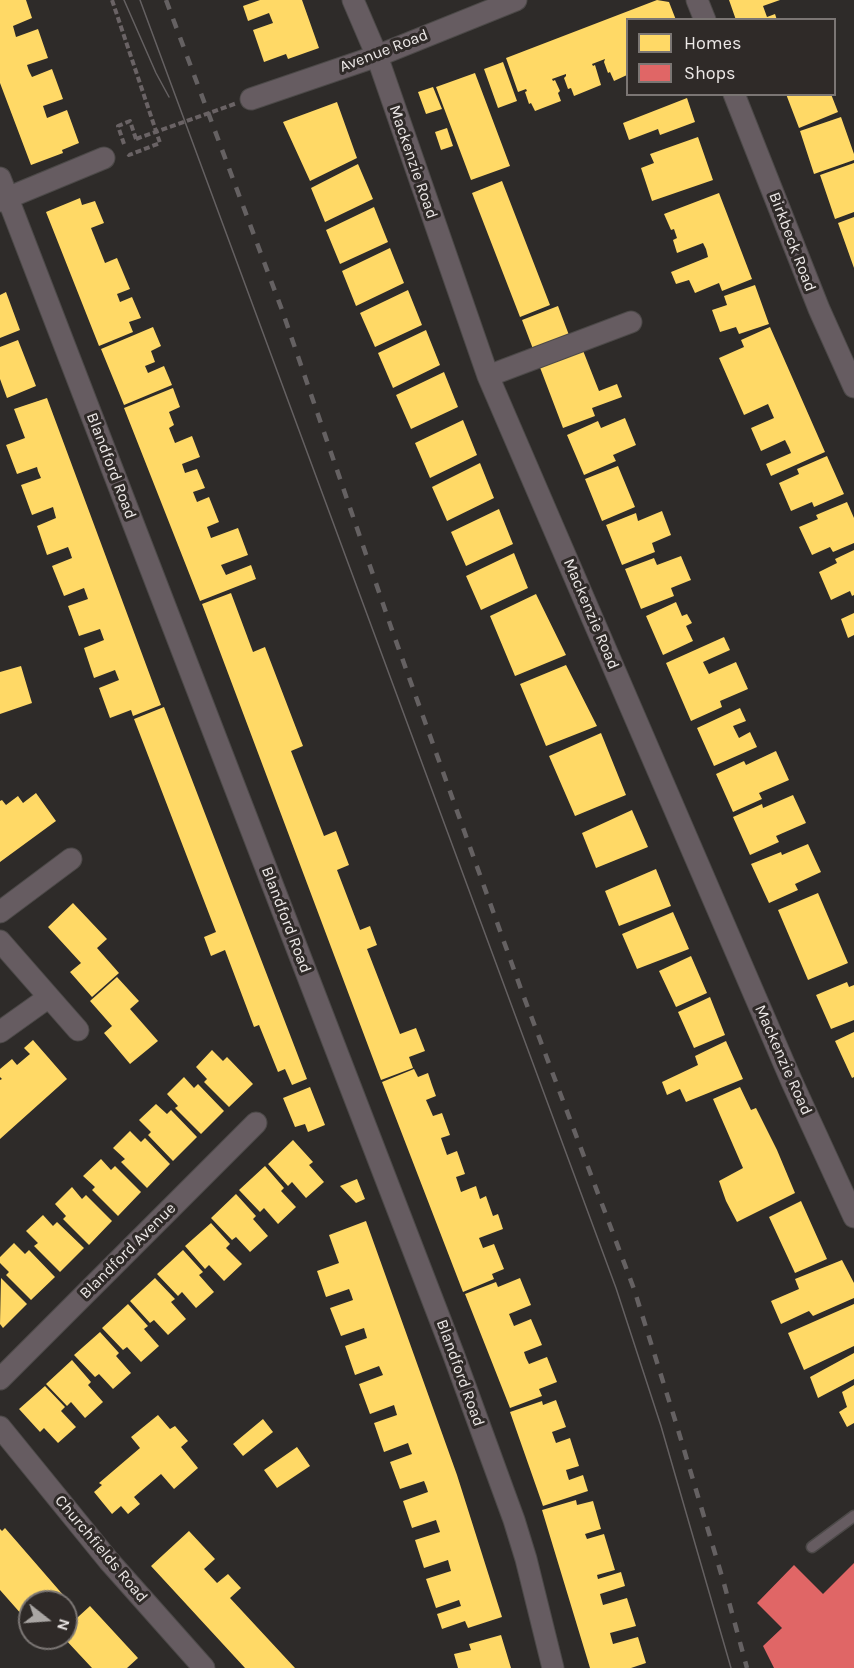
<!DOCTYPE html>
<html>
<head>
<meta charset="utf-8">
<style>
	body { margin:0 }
	#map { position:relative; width:854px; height:1668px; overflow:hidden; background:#2e2b29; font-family:Karla,sans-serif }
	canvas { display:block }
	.legend { position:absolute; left:626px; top:18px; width:210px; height:78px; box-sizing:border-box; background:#2f2a28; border:2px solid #7b7674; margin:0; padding:8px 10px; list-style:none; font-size:18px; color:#ece8e7 }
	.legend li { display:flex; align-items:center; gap:12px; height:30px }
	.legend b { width:30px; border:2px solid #7b7674 }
	.north { position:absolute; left:18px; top:1590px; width:60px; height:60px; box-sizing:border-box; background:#2f2a28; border:2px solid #7b7674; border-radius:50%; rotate:107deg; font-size:16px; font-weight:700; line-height:24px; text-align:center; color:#ece8e7 }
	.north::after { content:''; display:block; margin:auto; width:21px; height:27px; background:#aaa6a4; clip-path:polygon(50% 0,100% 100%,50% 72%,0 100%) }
</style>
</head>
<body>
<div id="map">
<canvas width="854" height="1668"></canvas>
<ul class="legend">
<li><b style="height:16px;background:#ffd966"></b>Homes</li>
<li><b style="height:16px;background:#e06666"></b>Shops</li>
</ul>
<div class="north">N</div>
</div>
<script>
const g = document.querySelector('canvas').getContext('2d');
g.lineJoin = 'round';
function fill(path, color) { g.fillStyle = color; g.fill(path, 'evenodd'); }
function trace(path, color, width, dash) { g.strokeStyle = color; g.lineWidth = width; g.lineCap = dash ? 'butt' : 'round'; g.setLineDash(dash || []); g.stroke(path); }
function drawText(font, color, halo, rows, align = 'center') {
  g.font = font + ' Karla,sans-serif'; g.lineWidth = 6; g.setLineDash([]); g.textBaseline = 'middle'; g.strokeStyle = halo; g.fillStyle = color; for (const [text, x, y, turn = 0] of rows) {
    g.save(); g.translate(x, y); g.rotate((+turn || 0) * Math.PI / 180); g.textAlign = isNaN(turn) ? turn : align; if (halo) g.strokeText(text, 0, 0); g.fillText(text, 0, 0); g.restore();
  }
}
const homes = new Path2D(`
	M0,0H26L32,18L13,26L16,37L38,29L48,58L27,65L29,71L32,77L52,69L63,99L43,106L47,118L67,110L79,143L62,150L63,153L31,165L0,83Z
	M260,0H302L319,48L288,59L286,54L264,62L253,30L273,23L269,13L248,21L243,6Z
	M657,0L669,2L676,20H627V75L614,81L610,72L608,73L604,62L605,59L592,64L593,66L595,65L601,85L574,96L571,88L568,89L564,78L566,76V74L552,79L553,81L555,80L560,91L558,93L561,101L535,111L531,103L529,104L525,92L527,91L526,89L518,92L506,58Z
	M729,0H780L763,6L767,17L775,14L777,20H736Z
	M503,62L517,101L498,108L484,69Z
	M475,73L510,166L471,180L436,87Z
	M433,87L442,109L426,114L418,92Z
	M786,94H831L838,112L799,128Z
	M687,98L695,122L660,135L658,129L629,140L623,123Z
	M337,102L357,158L310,181L283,122Z
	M841,117L854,154V160L814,174L800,131Z
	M447,128L453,146L441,150L435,132Z
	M698,137L713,180L652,201L641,168L654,163L650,154Z
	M854,163V212L835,219L820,175Z
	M358,164L373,199L325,222L311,188Z
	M502,181L550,305L520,317L472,193Z
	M719,193L752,279L722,291L719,283L695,293L689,280L676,284L671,272L708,257L706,249L703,243L677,253L673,240L677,238L674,229L671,230L664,214Z
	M80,198L82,205L95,201L104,223L91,228L105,263L117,258L130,289L117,294L120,302L132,297L141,318L129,322L133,332L99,346L46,212Z
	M374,207L388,242L340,264L326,230Z
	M854,217V268L838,223Z
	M390,248L404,283L356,306L342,271Z
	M755,285L769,324L739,334L736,327L720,332L712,310L727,305L724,296Z
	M408,290L422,325L375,347L360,313Z
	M6,292L20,330L0,338V295Z
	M558,306L575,351L582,348L599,391L617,384L622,397L592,408L595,416L563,428L522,320Z
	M153,327L161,346L151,351L155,362L145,366L148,373L164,366L172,385L124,405L101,349Z
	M770,327L825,452L771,476L766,464L791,453L789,448L785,440L761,451L751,428L774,418L768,404L744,415L719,358L744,347L741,340Z
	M426,330L440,365L393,388L378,353Z
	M18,340L36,386L7,398L0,379V347Z
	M444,372L458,407L411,429L396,395Z
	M173,388L180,407L169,412L174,425L169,428L175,443L192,436L200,457L182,464L185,473L197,469L205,488L193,492L197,502L209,497L219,522L207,527L211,538L238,528L248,555L221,565L226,575L251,565L256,579L200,601L124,408Z
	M47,398L161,705L133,716L131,710L110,718L99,688L119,680L115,670L94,678L84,648L104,640L100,629L79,636L68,606L88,599L84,588L64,596L52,566L72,558L70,552L68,547L47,555L37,526L56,518L53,507L32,515L21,485L41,478L38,471L37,467L17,474L6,445L25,438L14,409Z
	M625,418L636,445L613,455L616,461L584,475L567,435L598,421L601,428Z
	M463,420L477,455L430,478L415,443Z
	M827,456L844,494L814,507L812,502L791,511L779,483L799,474L797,469Z
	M480,463L494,498L447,521L432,487Z
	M618,466L635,507L602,521L585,479Z
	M847,502L854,518V543L833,552L830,547L812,555L799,527L818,519L816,515Z
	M499,509L513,544L466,566L451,532Z
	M662,511L671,535L652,543L655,552L622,565L606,525L636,513L638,521Z
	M854,550V595L852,596L850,591L831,600L819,572L837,563L835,559Z
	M514,553L528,588L481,610L466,576Z
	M681,556L691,580L671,588L674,596L641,609L625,569L654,558L657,565Z
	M231,593L253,652L265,647L288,707L303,746L291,751L324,836L336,831L349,865L337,870L360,930L370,926L377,945L367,949L400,1034L416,1028L425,1051L409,1057L413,1068L381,1080L202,604Z
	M536,594L566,655L515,676L490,616Z
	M676,602L682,616L687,614L692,623L686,626L693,641L663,655L646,616Z
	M854,613V635L848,638L841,619Z
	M724,637L730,650L703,662L709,674L736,662L748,689L720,701L722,707L691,721L666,663Z
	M566,665L597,726L546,746L520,684Z
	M21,666L32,703L0,714V672Z
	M164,707L307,1079L292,1085L285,1069L278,1072L259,1025L254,1027L225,950L211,956L204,937L216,932L134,719Z
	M740,708L746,721L733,726L739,738L750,732L757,747L714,766L697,728Z
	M601,733L626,795L575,816L549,756Z
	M776,751L789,780L759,793L762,799L733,812L716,774L744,761L746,765Z
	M36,793L56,821L0,862V801L2,800L6,805L18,796L23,803Z
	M793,795L806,823L776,836L779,842L750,855L733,817L762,804L763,808Z
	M632,810L648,847L596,868L582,833Z
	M808,844L821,872L795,884L798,890L769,903L751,864L781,852L782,855Z
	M656,869L671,906L619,926L605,891Z
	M818,893L848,963L808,980L778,910Z
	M73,903L107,939L97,948L119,973L92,997L70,972L81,963L48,927Z
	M673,912L689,949L637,969L622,934Z
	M691,956L707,993L676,1007L659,971Z
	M117,977L139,1001L130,1009L158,1041L130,1064L104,1033L112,1026L90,1001Z
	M847,982L849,987L854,985V1020L831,1029L816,995Z
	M710,997L725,1035L694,1048L678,1012Z
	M854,1032V1077L852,1078L835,1041Z
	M33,1040L67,1079L0,1139V1080L2,1079L0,1077V1069L12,1059L17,1065L30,1054L24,1048Z
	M726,1041L743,1079L686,1102L680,1089L667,1095L662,1082L698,1065L695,1056Z
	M212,1050L223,1061L227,1057L253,1084L229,1107L204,1082L207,1079L196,1067Z
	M414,1069L418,1077L428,1073L432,1085L436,1096L426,1100L433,1116L442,1113L450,1135L441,1138L447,1155L457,1151L465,1174L456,1177L461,1192L476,1186L480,1199L486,1196L493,1216L498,1214L503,1229L479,1238L483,1248L494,1244L504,1269L492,1274L494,1279L463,1292L382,1082Z
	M184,1077L194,1088L198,1084L224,1111L201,1134L175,1108L178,1106L167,1094Z
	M310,1087L325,1125L308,1132L305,1124L295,1127L283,1098Z
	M740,1087L751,1110L756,1108L777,1150L795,1193L737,1222L726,1201L719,1181L743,1168L713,1099Z
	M156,1104L167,1114L171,1110L197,1137L173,1161L148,1135L151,1132L139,1120Z
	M130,1131L141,1142L145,1138L170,1164L147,1188L121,1162L125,1159L113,1148Z
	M293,1140L313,1162L309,1165L324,1182L306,1198L292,1182L288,1186L268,1164Z
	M101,1159L111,1170L115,1166L141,1192L118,1216L92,1190L95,1187L83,1176Z
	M265,1166L284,1188L281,1191L296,1207L278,1224L264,1208L260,1212L239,1190Z
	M357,1179L365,1199L356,1203L340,1186Z
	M72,1187L82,1199L86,1195L112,1221L89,1245L63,1219L66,1216L55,1204Z
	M236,1194L256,1216L253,1219L268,1236L250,1252L236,1237L232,1240L211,1218Z
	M801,1201L827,1259L795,1273L769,1217Z
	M43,1215L53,1226L57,1222L84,1248L60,1272L34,1246L38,1243L26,1231Z
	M366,1221L457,1475L502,1617L468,1628L465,1621L442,1629L437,1614L461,1606L459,1600L436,1608L426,1579L451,1571L448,1560L424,1568L415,1540L440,1532L436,1520L412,1528L403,1501L428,1492L426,1486L424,1481L400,1489L390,1462L412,1454L410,1449L408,1443L384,1452L374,1423L397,1415L394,1405L370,1414L359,1384L383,1375L379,1366L355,1375L345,1346L367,1338L364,1328L341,1336L330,1308L353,1300L351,1294L349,1289L326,1297L317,1271L339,1263L329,1235Z
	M211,1223L230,1244L226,1248L242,1264L224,1281L209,1265L205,1269L185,1246Z
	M14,1243L25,1254L29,1250L55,1277L31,1300L6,1275L9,1272L0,1263V1257Z
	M183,1250L203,1272L199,1275L214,1292L196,1308L182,1292L178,1296L157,1274Z
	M842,1260L854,1283V1298L813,1316L809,1311L781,1324L771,1301L799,1289L795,1279Z
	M1,1278L27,1304L3,1328L0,1324Z
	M155,1278L175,1299L171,1302L186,1319L168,1335L154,1320L150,1323L130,1301Z
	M520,1278L531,1305L509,1314L514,1326L531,1319L542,1345L524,1352L526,1358L529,1364L547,1357L557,1382L539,1389L542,1396L510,1408L465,1294L496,1282L498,1287Z
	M128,1304L148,1326L144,1329L159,1346L141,1362L127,1347L123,1350L102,1328Z
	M854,1304V1346L804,1370L788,1333Z
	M100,1332L119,1353L116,1356L131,1373L113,1389L99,1374L95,1377L74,1355Z
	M854,1353V1379L818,1398L810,1377Z
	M72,1360L91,1382L88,1385L103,1402L85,1418L71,1402L67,1406L46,1384Z
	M854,1385V1423L847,1427L839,1412L847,1407L842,1392Z
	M45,1386L65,1407L61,1411L76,1427L58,1443L44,1428L40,1432L19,1409Z
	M556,1400L566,1427L552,1432L556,1443L570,1438L579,1466L566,1470L568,1477L569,1480L583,1475L588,1491L543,1506L510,1412L542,1401L543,1405Z
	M158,1415L170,1429L175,1426L188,1441L181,1447L198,1468L174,1489L161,1474L134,1497L140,1504L128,1514L121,1506L112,1514L94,1492L102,1485L99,1483L140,1448L131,1437Z
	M263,1419L273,1432L243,1456L233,1444Z
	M297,1447L310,1466L277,1488L264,1470Z
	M576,1500L577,1505L593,1501L601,1529L585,1534L587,1539L604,1534L615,1570L597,1575L598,1579L621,1572L625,1586L600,1594L603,1605L627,1598L636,1626L610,1633L613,1644L638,1637L646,1663L631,1668H590L542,1510Z
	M5,1528L71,1604L66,1608V1602H30V1624L0,1590V1529L2,1531Z
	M189,1531L215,1559L204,1569L217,1583L228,1574L241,1588L230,1598L295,1668H245L151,1566Z
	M90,1606L138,1658L127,1668H92L64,1638H66V1628Z
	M501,1635L511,1668H458L454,1654L471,1650L469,1644Z`);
const shops = new Path2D(`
	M854,1563V1668H774L763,1646L782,1628L757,1603L794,1565L823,1594Z`);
const path = new Path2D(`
	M112,0L160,143L129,155L128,154
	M124,144L118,126L130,121L136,139`);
const service = new Path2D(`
	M812,1547L854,1516`);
const minor = new Path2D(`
	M353,0L377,56L488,376L792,1082L854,1217
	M697,0L705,20
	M734,94L819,309L854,387
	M251,99L377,56L516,0
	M0,178L453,1353L514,1520L526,1559L553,1668
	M0,201L104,158
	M488,376L631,322
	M0,912L71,859
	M0,941L49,997L0,1032
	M49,997L78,1030
	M0,1379L256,1123
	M0,1427L109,1561L204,1668`);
const tram = new Path2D(`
	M124,0L156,73L169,97
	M140,0L616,1288L661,1426L731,1668`);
const rail = new Path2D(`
	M166,0L282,310L392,630L522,992L634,1289L676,1423L723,1580L747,1668`);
const pathBridge = new Path2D(`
	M136,139L237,103`);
const streetNames = [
	["Avenue Road",384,51,-21],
	["Mackenzie Road",413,162,71],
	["Birkbeck Road",792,242,69],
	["Blandford Road",111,466,69],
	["Mackenzie Road",591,614,67],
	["Blandford Road",286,920,69],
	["Mackenzie Road",783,1060,66],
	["Blandford Avenue",128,1251,-45],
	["Blandford Road",460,1373,70],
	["Churchfields Road",101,1549,50]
];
fill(homes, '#ffd966');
fill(shops, '#e06666');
trace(service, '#4c4948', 13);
trace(minor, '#4c4948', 23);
trace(path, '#6a6365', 4, [6, 3]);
trace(service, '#665c61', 10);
trace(minor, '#665c61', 21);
trace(tram, '#656162', 1.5);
trace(rail, '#656162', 4.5, [10, 10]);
trace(pathBridge, '#6a6365', 4, [6, 3]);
drawText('16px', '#ece8e7', '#2f2a28', streetNames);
</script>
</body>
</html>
